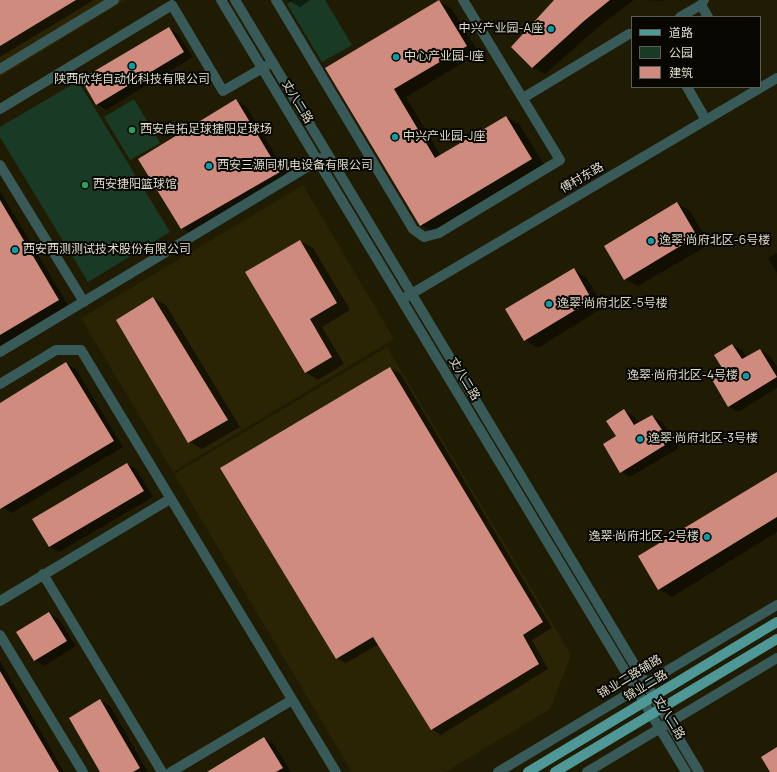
<!DOCTYPE html>
<html>
<head>
<meta charset="utf-8">
<style>
	body { margin:0 }
	#map { position:relative; width:777px; height:772px; overflow:hidden; background:#201c04; font-family:Manrope,"Noto Sans SC",sans-serif }
	canvas { display:block }
	.legend { position:absolute; left:631px; top:16px; width:130px; height:72px; box-sizing:border-box; background:#080601; border:1px solid #5e5c53; margin:0; padding:5px 7px; list-style:none; font-size:12px; color:#dfddce }
	.legend li { display:flex; align-items:center; gap:8px; height:20px }
	.legend b { width:20px; border:1px solid #5e5c53 }
</style>
</head>
<body>
<div id="map">
<canvas width="777" height="772"></canvas>
<ul class="legend">
<li><b style="height:5px;background:#4e9897"></b>道路</li>
<li><b style="height:11px;background:#193a24"></b>公园</li>
<li><b style="height:11px;background:#cf8b7d"></b>建筑</li>
</ul>
</div>
<script>
const g = document.querySelector('canvas').getContext('2d');
g.lineJoin = 'round';
function fill(path, color) { g.fillStyle = color; g.fill(path, 'evenodd'); }
function trace(path, color, width, dash) { g.strokeStyle = color; g.lineWidth = width; g.lineCap = dash ? 'butt' : 'round'; g.setLineDash(dash || []); g.stroke(path); }
function drawText(font, color, halo, rows, align = 'center') {
  g.font = font + ' Manrope,"Noto Sans SC",sans-serif'; g.lineWidth = 4; g.setLineDash([]); g.textBaseline = 'middle'; g.strokeStyle = halo; g.fillStyle = color; for (const [text, x, y, turn = 0] of rows) {
    g.save(); g.translate(x, y); g.rotate((+turn || 0) * Math.PI / 180); g.textAlign = isNaN(turn) ? turn : align; if (halo) g.strokeText(text, 0, 0); g.fillText(text, 0, 0); g.restore();
  }
}
const built = new Path2D(`
	M0,0H126L0,77Z
	M303,185L394,339L173,472L81,318Z
	M387,347L571,655L550,709L445,772H352L174,474Z`);
const green = new Path2D(`
	M294,0H325L352,45L322,62L287,4Z
	M78,81L170,232L88,282L0,137V127Z
	M134,99L160,143L130,160L104,117Z`);
const shadow = new Path2D(`
	M0,0H94L0,57Z
	M288,0H310L300,7Z
	M555,0H634L597,28L545,74L532,67Z
	M649,0H664L660,1Z
	M439,1L452,9L479,53L406,97L441,156L506,117L519,124L545,166L434,233L421,225L327,69Z
	M169,28L178,34L193,57L106,110L97,104Z
	M236,100L246,106L289,178L191,234L182,228Z
	M0,191L68,305L0,347Z
	M677,203L690,211L710,244L638,286L625,279Z
	M300,241L313,248L350,310L322,327L344,364L318,380L305,372Z
	M777,253V273L768,258Z
	M574,270L586,277L604,307L538,348L525,340L507,309Z
	M153,298L166,305L240,427L202,449L189,442Z
	M732,345L742,350L747,358L760,350L770,356L777,367V388L738,412L728,406L725,371Z
	M66,364L76,369L123,447L12,513L0,505V404Z
	M390,368L400,373L552,628L532,640L548,669L441,735L432,729L379,644L346,663L337,658Z
	M624,411L634,416L639,424L652,416L662,422L679,448L630,477L621,472L617,437Z
	M127,464L136,469L153,497L59,552L50,547L33,519Z
	M777,473V532L672,597L659,589Z
	M49,613L59,619L76,646L44,666L35,660Z
	M0,661L64,772H0Z
	M100,700L110,706L148,772H102Z
	M264,738L274,744L291,772H209Z`);
const building = new Path2D(`
	M0,0H76L0,46Z
	M439,0L467,46L394,89L435,158L506,116L532,159L420,226L325,68Z
	M554,0H610L584,21L532,68L511,47Z
	M169,27L184,52L96,105L81,79Z
	M236,99L280,172L181,229L138,159Z
	M0,200L59,300L0,335Z
	M677,202L697,236L624,280L604,246Z
	M300,240L337,303L310,319L332,357L305,373L245,272Z
	M574,268L592,300L524,341L505,309Z
	M153,297L228,420L188,443L116,320Z
	M732,344L742,359L760,349L777,377L728,407L711,378L724,371L714,355Z
	M66,362L114,441L0,509V403Z
	M390,367L543,622L523,635L539,664L431,730L373,637L336,659L220,468Z
	M624,409L634,425L652,415L670,442L620,473L603,444L616,436L606,421Z
	M127,463L144,491L49,547L32,519Z
	M777,472V517L658,590L638,556Z
	M49,612L67,641L34,661L16,632Z
	M0,671L59,772H0Z
	M100,699L140,768L133,772H100L69,718Z
	M264,737L283,768L276,772H207Z
	M777,747V772H770L761,757Z`);
const minor = new Path2D(`
	M221,0L686,772
	M235,0L699,772
	M276,0L413,229L424,237L439,233L560,160L463,0
	M701,5L708,17
	M680,17L701,5L704,0
	M0,69L114,0
	M687,87L706,120
	M523,98L629,34H632
	M0,109L172,5L223,91L266,66
	M0,165L84,302
	M406,297L777,78
	M0,352L322,158
	M0,384L56,350H81L336,772
	M43,574L162,772
	M0,601L170,499
	M0,635L83,772
	M171,772L292,700
	M498,772L777,605
	M587,772L777,658`);
const major = new Path2D(`
	M528,772L777,622
	M555,772L777,639`);
const markers = [
	[551,29,4,"#0f9aa8"],
	[396,57,4,"#0f9aa8"],
	[132,66,4,"#0f9aa8"],
	[132,130,4,"#2e9e5b"],
	[395,137,4,"#0f9aa8"],
	[209,166,4,"#0f9aa8"],
	[85,185,4,"#2e9e5b"],
	[651,241,4,"#0f9aa8"],
	[15,250,4,"#0f9aa8"],
	[549,304,4,"#0f9aa8"],
	[746,376,4,"#0f9aa8"],
	[640,439,4,"#0f9aa8"],
	[707,537,4,"#0f9aa8"]
];
const poiNames = [
	["中兴产业园-A座",543,29,"right"],
	["中心产业园-I座",404,57],
	["陕西欣华自动化科技有限公司",132,80,"center"],
	["西安启拓足球捷阳足球场",140,130],
	["中兴产业园-J座",403,137],
	["西安三源同机电设备有限公司",217,166],
	["西安捷阳篮球馆",93,185],
	["逸翠·尚府北区-6号楼",659,241],
	["西安西测测试技术股份有限公司",23,250],
	["逸翠·尚府北区-5号楼",557,304],
	["逸翠·尚府北区-4号楼",738,376,"right"],
	["逸翠·尚府北区-3号楼",648,439],
	["逸翠·尚府北区-2号楼",699,537,"right"]
];
const streetNames = [
	["丈八二路",297,102,59],
	["傅村东路",582,178,-30],
	["丈八二路",464,379,59],
	["锦业二路辅路",630,677,-31],
	["锦业二路",646,686,-31],
	["丈八二路",669,718,59]
];
fill(built, '#2a2404');
fill(green, '#193a24');
fill(shadow, '#0007');
fill(building, '#cf8b7d');
trace(minor, '#385a59', 10);
trace(major, '#4e9897', 10);
for (const [x, y, r, color] of markers) { const dot = new Path2D(); dot.arc(x, y, r, 0, 2 * Math.PI); g.fillStyle = color; g.fill(dot); trace(dot, '#080601', 1.5); }
drawText('12px', '#dfddce', '#080601', poiNames, 'left');
drawText('12px', '#dfddce', '#080601', streetNames);
</script>
</body>
</html>
